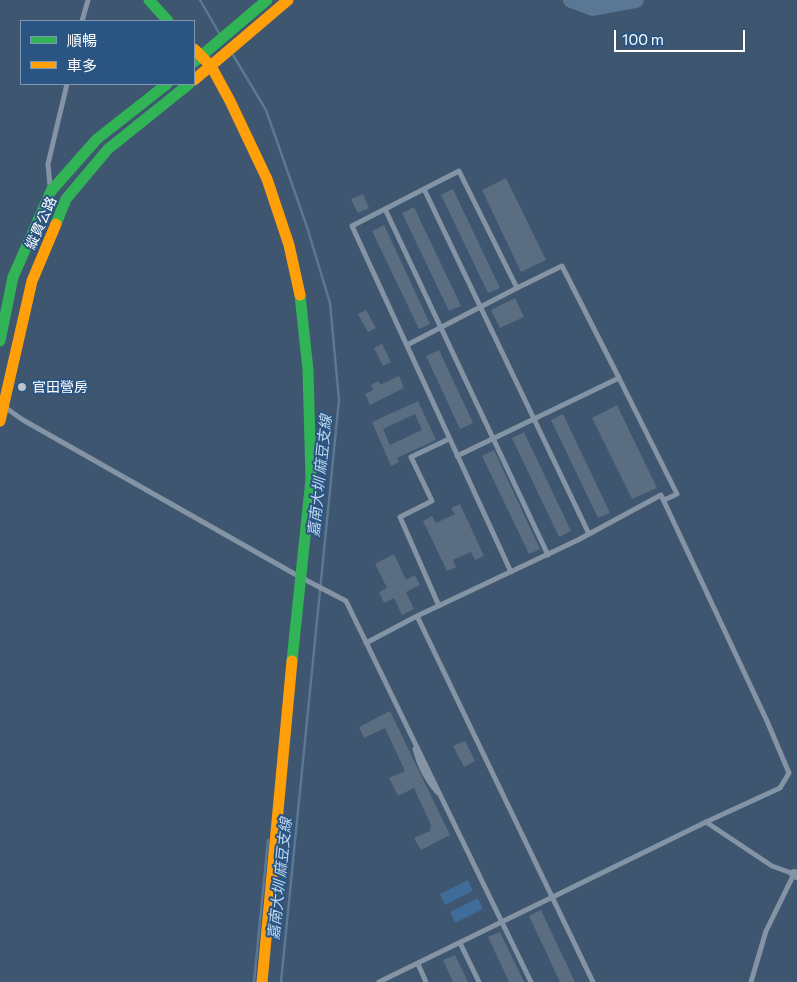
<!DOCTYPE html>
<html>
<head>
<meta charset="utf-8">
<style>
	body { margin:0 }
	#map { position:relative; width:797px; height:982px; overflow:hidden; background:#3e566f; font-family:Commissioner,"Noto Sans TC",sans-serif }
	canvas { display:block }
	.legend { position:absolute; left:20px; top:20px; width:175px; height:65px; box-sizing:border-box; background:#2a5583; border:1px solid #7f99b5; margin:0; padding:6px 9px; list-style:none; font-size:15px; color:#fff }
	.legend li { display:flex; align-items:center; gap:10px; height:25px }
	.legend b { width:25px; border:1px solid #7f99b5 }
	.scale { position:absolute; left:614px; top:30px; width:131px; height:22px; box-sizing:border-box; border:2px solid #fff; border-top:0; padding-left:6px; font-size:15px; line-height:18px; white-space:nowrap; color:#fff; -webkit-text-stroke:4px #2a5583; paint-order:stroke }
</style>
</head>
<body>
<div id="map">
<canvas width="797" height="982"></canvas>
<ul class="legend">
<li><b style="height:6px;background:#30b455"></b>順暢</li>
<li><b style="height:6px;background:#ff9f0a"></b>車多</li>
</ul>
<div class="scale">100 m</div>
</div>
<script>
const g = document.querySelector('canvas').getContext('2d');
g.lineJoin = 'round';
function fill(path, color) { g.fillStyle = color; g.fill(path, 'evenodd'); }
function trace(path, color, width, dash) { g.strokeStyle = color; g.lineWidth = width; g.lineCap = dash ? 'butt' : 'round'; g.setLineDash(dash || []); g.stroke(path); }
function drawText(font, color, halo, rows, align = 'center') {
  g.font = font + ' Commissioner,"Noto Sans TC",sans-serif'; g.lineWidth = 4; g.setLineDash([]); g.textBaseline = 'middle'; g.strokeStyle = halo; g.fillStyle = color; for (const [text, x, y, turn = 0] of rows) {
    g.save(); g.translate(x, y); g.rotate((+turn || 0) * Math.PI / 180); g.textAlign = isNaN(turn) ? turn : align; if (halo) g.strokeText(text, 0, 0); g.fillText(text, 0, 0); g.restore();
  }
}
const green = new Path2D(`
	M468,880L473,891L445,905L440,894Z
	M478,898L483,909L455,923L450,912Z`);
const stream = new Path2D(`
	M200,0L219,33
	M233,55L266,110L307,227L330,303L339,400L281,982
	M254,982L268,840`);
const river = new Path2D(`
	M571,0L593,8L636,0`);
const building = new Path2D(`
	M506,178L546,260L521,272L482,190Z
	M453,189L500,288L488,293L441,195Z
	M363,194L369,208L358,213L351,199Z
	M414,207L461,306L449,311L402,213Z
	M384,225L430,324L419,329L372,231Z
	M515,298L524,317L500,328L491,310Z
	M366,310L376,328L368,332L358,314Z
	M382,344L391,362L383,366L374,348Z
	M439,350L473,423L460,429L426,356Z
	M399,376L404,388L370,405L365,394L373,390L371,385L379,381L380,385Z
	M418,401L436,440L397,458L399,462L391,466L372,422ZM415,414L422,430L390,445L383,429Z
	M617,405L657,488L632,499L592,418Z
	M563,414L610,513L598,518L551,420Z
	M524,432L571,531L559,537L512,438Z
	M494,450L540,549L529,554L482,456Z
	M460,504L484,556L475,560L471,552L453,560L456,567L447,571L423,521L432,516L436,523L455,514L451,508Z
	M394,554L406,580L415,575L420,585L406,592L414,609L402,615L394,598L384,603L379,592L387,588L375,564Z
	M390,711L450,835L421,850L414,838L430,831L431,825L414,788L398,796L389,778L405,771L385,728L364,738L359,727Z
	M465,741L475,761L464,767L453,746Z
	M541,910L575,982H560L529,916Z
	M500,932L524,982H509L488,937Z
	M455,955L468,982H453L443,960Z`);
const lane = new Path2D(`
	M82,21L88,0
	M50,186L48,164L67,84
	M424,189L589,534
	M385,209L548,555
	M517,288L562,266L619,378
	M407,345L517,288L459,171L352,226L511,572
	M6,408L23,420L300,577L346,601L531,982
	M457,456L619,378L677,494L664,500
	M439,606L400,517L432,501L411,457L449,439
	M417,616L593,982
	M366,643L417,616L578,540L661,495L767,721L789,773L780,788L706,822L379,982
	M415,749C419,765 426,779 437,792
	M706,822L772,866L794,874L766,931L751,982
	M460,943L479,982
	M418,964L426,982`);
const street = new Path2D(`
	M794,874L797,875`);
const fast = new Path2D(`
	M149,0L168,21
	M194,62L267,0
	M56,224L66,199L108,149L189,84
	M0,341L13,277L51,191L97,139L167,84
	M292,661L311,479L308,370L300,295`);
const slow = new Path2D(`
	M194,49L211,66L230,101L267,179L289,245L300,295
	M194,80L288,0
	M0,421L32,281L56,224
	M262,982L292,661`);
const markers = [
	[22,387,5,"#bbc4cd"]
];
const streetNames = [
	["縱貫公路",41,223,-66]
];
const poiNames = [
	["官田營房",32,387]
];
const waterNames = [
	["嘉南大圳 麻豆支線",320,476,-84],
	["嘉南大圳 麻豆支線",280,879,-84]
];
fill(green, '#3f6c99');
trace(stream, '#5a7795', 2.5);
trace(river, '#5a7795', 16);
fill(building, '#5b6e81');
trace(lane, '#8494a5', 5);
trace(street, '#8494a5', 10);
trace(fast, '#30b455', 11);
trace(slow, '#ff9f0a', 11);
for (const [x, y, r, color] of markers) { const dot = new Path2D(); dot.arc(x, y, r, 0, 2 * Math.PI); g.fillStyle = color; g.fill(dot); trace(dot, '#2a5583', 2); }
drawText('14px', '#fff', '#2a5583', streetNames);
drawText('14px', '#fff', '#2a5583', poiNames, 'left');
drawText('italic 15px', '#bfd7ee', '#2a5583', waterNames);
</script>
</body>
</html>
